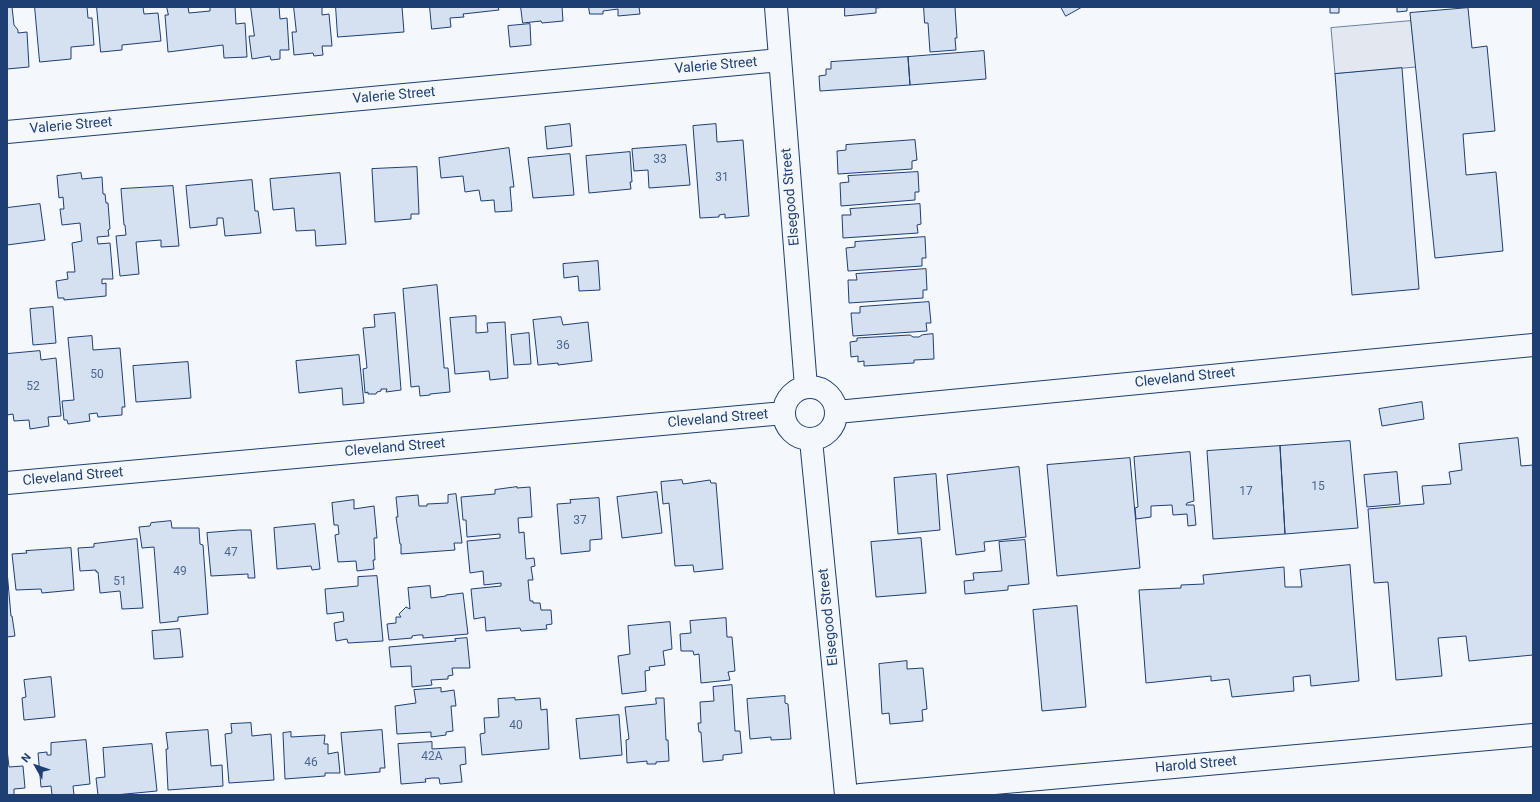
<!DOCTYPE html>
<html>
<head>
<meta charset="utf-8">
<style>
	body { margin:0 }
	#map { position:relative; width:1540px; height:802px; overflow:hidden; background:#f4f7fb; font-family:Roboto,sans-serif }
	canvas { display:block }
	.frame { position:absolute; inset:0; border:8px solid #1d3f73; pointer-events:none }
	.north { position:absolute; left:16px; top:746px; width:40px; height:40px; -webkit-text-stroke:3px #f4f7fb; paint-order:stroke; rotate:310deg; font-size:11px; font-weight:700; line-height:16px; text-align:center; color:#1d3f73 }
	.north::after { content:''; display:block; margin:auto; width:14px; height:18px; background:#1d3f73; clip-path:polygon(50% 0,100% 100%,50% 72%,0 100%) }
</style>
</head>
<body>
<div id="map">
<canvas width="1540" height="802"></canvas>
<div class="frame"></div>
<div class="north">N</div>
</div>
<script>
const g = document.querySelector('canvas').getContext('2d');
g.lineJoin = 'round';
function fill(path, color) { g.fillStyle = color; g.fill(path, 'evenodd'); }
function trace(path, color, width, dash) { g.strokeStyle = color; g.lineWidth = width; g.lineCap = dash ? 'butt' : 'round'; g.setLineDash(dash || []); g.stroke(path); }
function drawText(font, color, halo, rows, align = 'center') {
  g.font = font + ' Roboto,sans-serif'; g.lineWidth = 3; g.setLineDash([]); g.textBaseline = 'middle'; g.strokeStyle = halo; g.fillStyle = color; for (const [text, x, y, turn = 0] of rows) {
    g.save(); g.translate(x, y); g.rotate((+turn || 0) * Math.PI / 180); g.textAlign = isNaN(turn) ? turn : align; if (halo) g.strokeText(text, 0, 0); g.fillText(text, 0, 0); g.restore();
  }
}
const parking = new Path2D(`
	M1411,21L1416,67L1335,74L1331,28Z`);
const building = new Path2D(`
	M7,7H12L14,25L18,30V33L27,32L29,67L7,69Z
	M35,7H87L88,18H92L94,45L71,47V59L40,62Z
	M97,7H143L144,14L158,13L161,41L122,45V50L101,52Z
	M167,7H188L189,13L210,11V7H235L236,24L245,23L247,57L224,58L223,45L168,52L165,15H168Z
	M251,7H279L280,19L287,18L289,50H280V59L271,60L270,56L252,59L249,36H254Z
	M294,7H322V15L329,14L332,46H322L323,55L314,56L313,53L294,55L292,32H296Z
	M336,7H402L404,32L338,37Z
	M430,7H498L499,10L463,14L464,17L450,18L451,27L432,29Z
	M521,7H562L563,21L542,23L541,21L523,23Z
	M589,7H639L640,14L618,16V9L603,11V14H590Z
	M845,7H887L876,8V13L845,16Z
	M924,7H955L957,38H955L956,50L930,52L928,23H925Z
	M1061,7H1082L1066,16Z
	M1327,7H1339V13H1330V7Z
	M1394,7H1407V11L1397,12V7Z
	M1468,8L1472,48L1487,46L1495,131L1463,134L1466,174V175L1496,172L1503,251L1435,258L1410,13Z
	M530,24L531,45L510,47L508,26Z
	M984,51L986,79L910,85L908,57Z
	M908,57L910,85L820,91L819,76L826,75V69H831V62Z
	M1402,68L1419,289L1352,295L1335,74Z
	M570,124L572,146L547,149L545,127Z
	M716,124L717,142L743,140L749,216L725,218V214L719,215V217L700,218L693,126Z
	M915,140L917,160L912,161V169L838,174L837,151L846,150V145Z
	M686,145L690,185L649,188L648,170L634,171L632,149Z
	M509,148L514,187H510L512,211L495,212L494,200L481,201L479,190L465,192L463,176L441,178L439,158Z
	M630,152L632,182H630L631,189L589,193L586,156Z
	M570,154L574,195L533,198L528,158Z
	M417,167L419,214H411V219L375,222L372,169Z
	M918,172L919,192H915V200L841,206L840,183L849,182L848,176Z
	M81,173L82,179L102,177L103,194H105L106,203H108L110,229L108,230L109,236L97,237L98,244L110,243L113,279H102V284L106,283V296L64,300V298H58L56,281L68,279L67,272H75L72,243L82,241L80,223L62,225L60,209H64L63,197L59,198L57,176Z
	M340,173L346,244L316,246L315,230L296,231L294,208L273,210L270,179Z
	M252,180L255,211H258L261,233L225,236L223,218H217V225L190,228L186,186Z
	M173,186L179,246L161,247V240L136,242L139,274L120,276L116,236L126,235L125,225H124L121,189Z
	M40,204L45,240L7,245V208Z
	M920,204L921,224L917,225L918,233L843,238L842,215H851L850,209Z
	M925,237L926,258H922V266L848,271L846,248L855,247V242Z
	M598,261L600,290L579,291L578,276L564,278L563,264Z
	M926,269L927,290H923V298L849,303L848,280H857L856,274Z
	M437,285L444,366V368H448L450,392L430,394V395L420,396L419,386L411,387L403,289Z
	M929,302L931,323H926L927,331L853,336L851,313H860V307Z
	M53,307L56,343L33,345L30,309Z
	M395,313L401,390L386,392L387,389H381V391L377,392L376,394H368V392L365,393L363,369L367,368L363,328L375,327L374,315Z
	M476,316V333L488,332L487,323L505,322L508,378L490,380L489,371L455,374L450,318Z
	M561,317L563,325L588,322L592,361L558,365V363L538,365L533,320Z
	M529,333L531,364L514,365L511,335Z
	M933,334L934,359L914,360V363L864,366V361L858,362V356L851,357L850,342L857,341V338L910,335L913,337H919L922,335Z
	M92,336L93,350L120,348L125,407H122V415L98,417L97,413L89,414L90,421L68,424L67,420H64L62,401L74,400L68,338Z
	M40,351L41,360L56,358L61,416L48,417L49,426L30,429L29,420L14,421L13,414L7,415V354Z
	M359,355L364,403L343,405L342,388L299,393L296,361Z
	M188,362L191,398L136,402L133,366Z
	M1422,402L1424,419L1382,426L1379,409Z
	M1518,438L1521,466L1533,465V655L1469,661L1466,636L1438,638L1442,676L1396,680L1388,582L1374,583L1368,509L1424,504L1422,486L1451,484L1449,472L1462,470L1459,444Z
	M1350,441L1358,528L1285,534L1280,446Z
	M1280,446L1285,534L1213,539L1207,451Z
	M1190,452L1194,501L1187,503L1186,505H1194L1196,525L1188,526L1187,514L1173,515L1172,505L1151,506V517L1136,519L1135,508L1138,507L1134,457Z
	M1130,458L1140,568L1057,576L1047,465Z
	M1019,467L1026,537L984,542L985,551L956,555L947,475Z
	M1397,472L1400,504L1367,507L1364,475Z
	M936,474L940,530L898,534L894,478Z
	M682,480L683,484L710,480L711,483H716L723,569L694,572L693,565L675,566L669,503L663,504L661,482Z
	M517,487V488L530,487L532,517L518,518L519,533L524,532L526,559L534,558L535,566L531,567L533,580H528L530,601H533V603H540L541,610H551L552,624L546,625L547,629L521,631L520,628L486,631L485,617L474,619L471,589L501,586V583L484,585L483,571L470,573L467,541L500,538V534L467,537L466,520H463L461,497L495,494V490Z
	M657,492L662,533L622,538L617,497Z
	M456,494L462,543H454L455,550L401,554V544H400L396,517H398L396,497L418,495L419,506H427V504L448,503V495Z
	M599,498L602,539L590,540V551L561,554L557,504L571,503L570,500Z
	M354,500V509L374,506L377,538H374L375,560H373L374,569L357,571L356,561L338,562L335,535L339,534L338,525H334L332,503Z
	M171,521L172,528H199L200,544L203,545L208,614L178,617V621L160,623L154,547L142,548L139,527L150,526L151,523Z
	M315,524L320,569L312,570L311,566L277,569L274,528Z
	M240,530H251L255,578H248V574L211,576L207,533Z
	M921,538L926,593L876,597L871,542Z
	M137,539L143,608L122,609L120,591L100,593L98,572H96V570L80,571L78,548L94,547V544Z
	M1025,540L1029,584L1008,586V590L965,594L964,581L974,580L973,573L1002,571L999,542Z
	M71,548L74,590L42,593L41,589L16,590L12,554L27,553L26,551Z
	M1350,565L1359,681L1311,686L1310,675L1302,676L1293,677L1294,691L1232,697L1229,679L1211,681V676L1146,683L1139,590L1181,588V585L1204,584L1203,575L1284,567L1285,587H1302L1300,570Z
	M7,571L11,616H12L15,636L7,637Z
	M377,576L383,641L348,643L347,639L336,641L334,623L344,621L343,612L327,614L325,589L358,586V577Z
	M430,586L431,598L446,596V595L463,593L468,634L423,638V635H418L412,636V638L389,640L387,624L396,623V617H401L399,614L406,607L410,609L408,588Z
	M1077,606L1086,707L1042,711L1033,610Z
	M726,618L727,637H732L735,671L728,672L730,680L701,683L699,654L694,655L693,651H681L680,634L691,633L690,621Z
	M670,622L672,649L663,651L665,665L649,667L650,670L645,671L646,691L622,694L618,656L630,654L628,626Z
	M180,629L183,657L154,659L152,631Z
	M467,638L470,668H452L453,675L448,676V679L431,680L432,685L412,687L411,666L391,667L389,647L456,641L455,639Z
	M907,661V669L923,668L927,709L922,710L923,721L890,724L889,713L882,714L879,664Z
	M51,677L55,717L24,720L22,698L26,697L24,680Z
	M732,685L735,731H740L742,753L723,755V760L703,762L701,732H699L698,723H701L700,702L714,701L713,687Z
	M441,688V692L454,690L456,706H451L453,731L446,732V735L431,737V732L397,734L395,706L416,703L414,690Z
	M785,696V703L788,704L791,739L771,740V737L750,739L747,699Z
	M515,698V700L540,698L541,710L547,709L549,749L482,755L480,734L485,733L484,718L499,717L498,699Z
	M656,698H664L666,740H668L669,761L656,762V764H647V761L627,763L626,740L629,739L625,707L656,704Z
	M619,715L622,755L580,759L576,719Z
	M251,723L252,736L271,734L274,780L229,783L225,734L232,733L231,724Z
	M208,730L211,766L222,765L223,786L168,790L166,749H168L166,733Z
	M382,730L385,768H380V772L345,775L341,733Z
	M291,732V737L325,735L324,744H328V754L338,752L340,773H325V776L285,779L283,733Z
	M86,740L90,784L73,786L74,795H52L51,786L41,787L38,753L47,752V755H51V743Z
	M432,742V749L465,747L466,764L460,765L462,782L440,784L439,778H432L425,779L426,782L401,784L398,744Z
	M152,744L157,791L115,795H98L96,778L105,777L103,748Z
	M7,749L9,767L23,766L25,788L14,789V795H7Z`);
const minor = new Path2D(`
	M776,7L806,387
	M7,132L780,60
	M784 413a26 26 0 1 1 52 0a26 26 0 1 1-52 0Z
	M837,412L1533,345
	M811,440L846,795
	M7,483L784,413
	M860,795L1533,735`);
const numberNames = [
	["33",660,160],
	["31",722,178],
	["36",563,346],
	["50",97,375],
	["52",33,387],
	["15",1318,487],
	["17",1246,492],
	["37",580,521],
	["47",231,553],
	["49",180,572],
	["51",120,582],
	["40",516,726],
	["42A",432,757],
	["46",311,763]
];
const streetNames = [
	["Valerie Street",716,66,-5],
	["Valerie Street",394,96,-5],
	["Valerie Street",71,126,-5],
	["Elsegood Street",791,197,-95],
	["Cleveland Street",1185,378,-6],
	["Cleveland Street",718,419,-5],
	["Cleveland Street",395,448,-5],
	["Cleveland Street",73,477,-5],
	["Elsegood Street",829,617,-96],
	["Harold Street",1196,765,-5]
];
fill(parking, '#e3e8f0');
trace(parking, '#687fa3', 1);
fill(building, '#d5e0f0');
trace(building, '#1d3f73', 1);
trace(minor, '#1d3f73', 24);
trace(minor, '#f4f7fb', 22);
drawText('12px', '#4b6792', null, numberNames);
drawText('14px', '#1d3f73', '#f4f7fb', streetNames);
</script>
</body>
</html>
